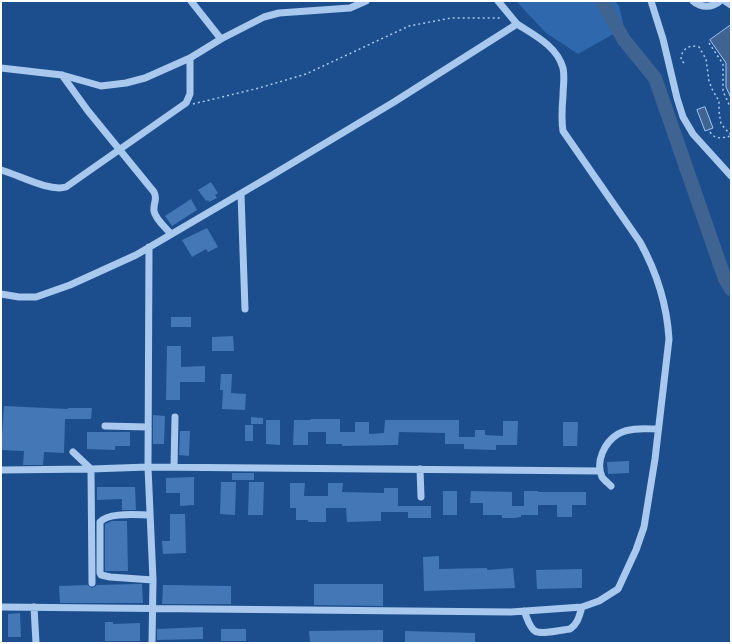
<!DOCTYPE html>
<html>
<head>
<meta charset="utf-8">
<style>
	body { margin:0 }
	#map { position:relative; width:732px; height:644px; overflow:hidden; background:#1c4e8e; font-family:"PT Sans",sans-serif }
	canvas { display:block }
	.frame { position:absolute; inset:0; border:2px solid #fff; pointer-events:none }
</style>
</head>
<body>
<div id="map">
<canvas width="732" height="644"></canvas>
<div class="frame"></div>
</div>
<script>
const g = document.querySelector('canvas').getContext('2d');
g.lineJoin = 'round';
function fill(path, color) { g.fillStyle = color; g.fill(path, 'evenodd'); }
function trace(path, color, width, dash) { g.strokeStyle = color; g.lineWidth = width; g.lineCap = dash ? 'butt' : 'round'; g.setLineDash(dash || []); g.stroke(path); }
const green = new Path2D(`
	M516,1H615L619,6L623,23L615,33L578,54L546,33Z`);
const water = new Path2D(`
	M731,25V98L726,87V63L710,40Z
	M705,107L713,128L705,131L697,110Z`);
const river = new Path2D(`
	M602,1L624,40L655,78L725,279L731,289`);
const building = new Path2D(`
	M211,182L218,193L215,195L217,198L209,202L208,200L206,201L198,190Z
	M191,199L197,210L172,226L165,216Z
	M207,228L218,247L208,252L206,249L192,257L182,240Z
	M171,317H191V327H171Z
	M233,336L234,351H212V337Z
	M167,346H181V367L205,366V382H180V400H166Z
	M221,374H232L231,393L246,394L245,410L222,409L223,390H220Z
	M4,406L68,409V408H92L91,419H65L64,453L44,452L43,465H23L24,451L1,450Z
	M153,415L165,416L164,444H153Z
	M251,417L263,418V424H251Z
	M311,419H340V432H355V422H369V434L384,433L385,420H459V437H475V430H485V435L503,436V421H518L517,445H496V450L464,449V444H445V433L399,432L398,445L342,446V444H326V432H308V445H293L294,420H311Z
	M266,420H280V445L266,444Z
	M563,422H578L577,446H563Z
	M245,425H253V441H245Z
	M180,431H190L189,456L179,455Z
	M87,432H130V446H115V450L87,449Z
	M629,461V473L608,474L607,462Z
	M232,473H254V480H232Z
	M194,477V505L180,506V493H166V478Z
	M221,482H236L235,515L220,514Z
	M249,482H264L263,515H248Z
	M290,483H305L304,496H328V483H343L342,492L384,493V488H398V506H431V518H408V512H381V521L347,522L346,508H326V522H308V520H296V508H290Z
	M97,487H135L136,510H122V499L97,500Z
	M443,491H457V515H443Z
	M471,491L512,492V506H524V491H538V492H586V505H572V517H557V505H538V515H521V517L515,518H502V515H483V503H470Z
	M170,514H185L186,553L163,554L162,541H170Z
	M112,521H127L128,571H105V524Z
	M439,556V569L487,568V570L513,568L515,588L424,591L423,557Z
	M582,569V588L537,589L536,570Z
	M135,584H142L143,603H60L59,586L88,585L92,588L97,585Z
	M314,584H383V606L314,605Z
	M163,585L231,586V604H162Z
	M20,613L21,637H8V614Z
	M105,622H113V624L140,623V641H105Z
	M203,627V639L157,640V629Z
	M221,629H246V641H221Z
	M383,630V643H310L309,631Z
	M405,631L475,633V643H405Z`);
const path = new Path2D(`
	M709,43L723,64V91L731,109
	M684,63L681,60C681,49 689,44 699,47L706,59L709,81L712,89L719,101V111L721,124L731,135
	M193,104L259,88L306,74L409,26L451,18H502
	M710,132C715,140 722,138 731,136`);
const minor = new Path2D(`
	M191,1L221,39
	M498,1L517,24
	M651,1L663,39L677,98L683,117L693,134L731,176
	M693,1C701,8 712,8 720,1
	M725,1L731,5
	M1,68L62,75L101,86L126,83L145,78L190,58L221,39L264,17L279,13L350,8L366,1
	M62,75L88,111L154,192C158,200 153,202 154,211C155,219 166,228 171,234
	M1,170C19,175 49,192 66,187L186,103L190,94V58
	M241,194L245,309
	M1,294L19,297H36L70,285L136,255L274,174L394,102L517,24C534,35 557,46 563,68C565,77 563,87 563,96C562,108 561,119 563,131L640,242C656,271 667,305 669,339L655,459L644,527L636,550L618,589L599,601L582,607L511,612L1,607
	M105,426L148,427
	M73,452L91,469L92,583
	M174,467L175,417
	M420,469L421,497
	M1,470L91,469L148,467L149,247
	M611,486C608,483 604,480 602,477C595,461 605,442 618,434C630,427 646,429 658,429
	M150,515C137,515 109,512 100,522V573L101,575L110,577L153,580
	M34,607L36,643
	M524,611C527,617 529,627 535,631C541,635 562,630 570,629C578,624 579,616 582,607
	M152,643L153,580L148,467L600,471`);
fill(green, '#2f68ac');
fill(water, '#406492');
trace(water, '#9cc3f0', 1);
trace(river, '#406492', 14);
fill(building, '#4477b6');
trace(path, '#a9c8ee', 1.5, [2, 3]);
trace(minor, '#a9c8ee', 7);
</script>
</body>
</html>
